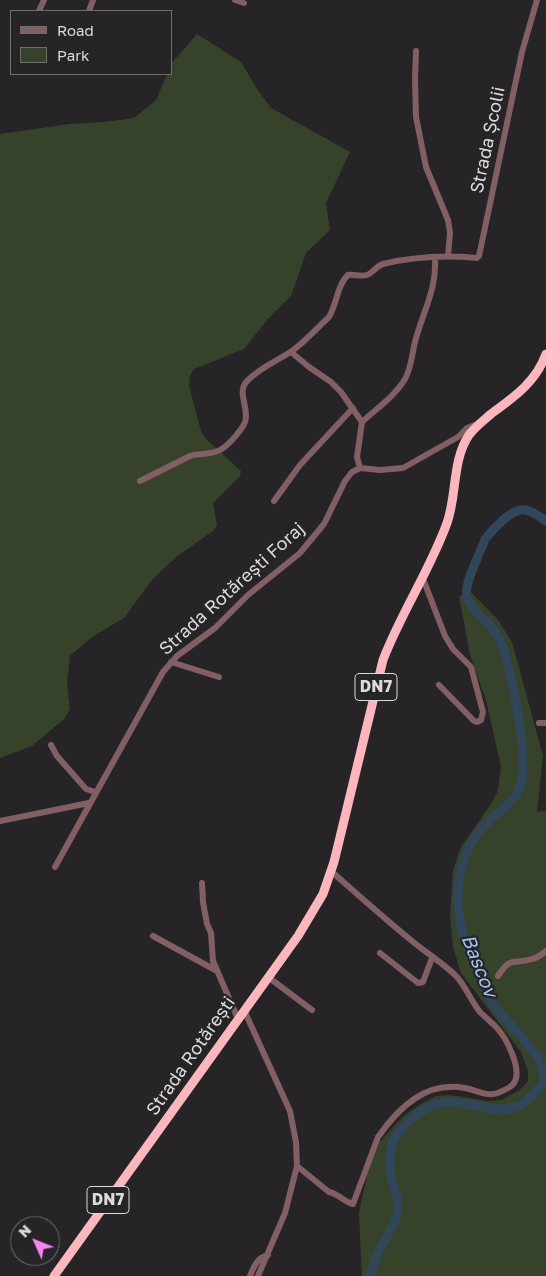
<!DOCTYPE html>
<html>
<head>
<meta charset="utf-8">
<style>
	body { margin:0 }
	#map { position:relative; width:546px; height:1276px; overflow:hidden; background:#262427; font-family:"Golos Text",sans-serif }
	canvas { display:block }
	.legend { position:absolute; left:10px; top:10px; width:162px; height:65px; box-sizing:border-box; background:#262427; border:1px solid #6e6d6f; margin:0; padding:6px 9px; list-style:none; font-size:15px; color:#dbdadc }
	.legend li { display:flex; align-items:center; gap:10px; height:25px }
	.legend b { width:25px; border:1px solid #6e6d6f }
	.north { position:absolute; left:10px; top:1216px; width:50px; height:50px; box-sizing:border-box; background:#262427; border:1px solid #6e6d6f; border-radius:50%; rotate:314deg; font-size:14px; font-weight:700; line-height:20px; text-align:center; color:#dbdadc }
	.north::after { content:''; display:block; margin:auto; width:18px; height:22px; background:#f688ed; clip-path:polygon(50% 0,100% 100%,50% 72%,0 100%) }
</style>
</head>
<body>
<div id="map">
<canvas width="546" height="1276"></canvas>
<ul class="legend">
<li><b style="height:6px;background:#825f63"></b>Road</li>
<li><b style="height:14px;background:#37422b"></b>Park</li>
</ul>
<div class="north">N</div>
</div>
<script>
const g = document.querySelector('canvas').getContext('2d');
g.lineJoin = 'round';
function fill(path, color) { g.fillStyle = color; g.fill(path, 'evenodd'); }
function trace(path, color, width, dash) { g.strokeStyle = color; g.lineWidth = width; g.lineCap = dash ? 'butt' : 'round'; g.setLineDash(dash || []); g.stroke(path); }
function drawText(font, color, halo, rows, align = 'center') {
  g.font = font + ' "Golos Text",sans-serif'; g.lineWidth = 4.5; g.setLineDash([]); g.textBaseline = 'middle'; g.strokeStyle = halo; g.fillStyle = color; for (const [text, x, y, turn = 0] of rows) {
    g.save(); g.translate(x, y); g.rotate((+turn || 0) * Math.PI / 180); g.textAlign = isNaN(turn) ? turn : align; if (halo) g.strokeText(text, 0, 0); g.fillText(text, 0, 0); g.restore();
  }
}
const green = new Path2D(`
	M197,34L241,62L257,89L271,108L350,152L326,203L330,230L306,253L291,296L267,320L244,349L194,369L190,376L189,386L201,431L205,438L241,471L240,476L213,503L217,525L213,531L176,557L152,580L124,618L92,637L70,656L67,683L70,709L64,719L32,746L0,758V134L69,124L104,122L134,118L156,100L167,74H171V64Z
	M471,592L498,620L512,642L543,756L537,812L546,811V1276H362L359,1213L369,1166L379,1143L394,1126L406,1114L421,1104L436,1096L450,1095L488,1101L501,1100L520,1090L528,1081V1071L521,1052L461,973L453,947L450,915L453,870L461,847L491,804L498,791L501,767L486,700L470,655L459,596Z`);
const river = new Path2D(`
	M370,1276C373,1264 378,1252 384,1241C390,1231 397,1220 398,1208C399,1197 394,1191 392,1181C389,1166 388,1144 399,1132C407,1121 423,1108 436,1104C470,1095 508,1128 536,1091C539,1088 543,1084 544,1080C546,1054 507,1025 494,1005C489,998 486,988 482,980C477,967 469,954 465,941C452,899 456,852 489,821C504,807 519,800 522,778C526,746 512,665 498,636C490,621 472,613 467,596C463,585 481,552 485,539C492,530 513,507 525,510C533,511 540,517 546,521`);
const minor = new Path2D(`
	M235,0L244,3
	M39,11L44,0
	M89,11L93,0
	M416,51L415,79L416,117L426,167L448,220L450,233L448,256
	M291,352L309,367L331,382L341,392L362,422
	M360,468L357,457L362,422C376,409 395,396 405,379C411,369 412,354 415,342C423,311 437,290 435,257
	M140,481L190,456C199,453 211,455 220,450C226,447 230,442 234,438C238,433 243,428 245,422C250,408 236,393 247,381C259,368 277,361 292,351C305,342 317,328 329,317C337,304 337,285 348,275C354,274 361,277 367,275C373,273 376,266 383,264C413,257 446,255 477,258L479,256L522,52L537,0
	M274,501L300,465L353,408
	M422,576L445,636L453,649L471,667L483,712L481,720L477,722L474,721L439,685
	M171,662L219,677
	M539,723H546
	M51,745L57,756L86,789L95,792
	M0,821L89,803
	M55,867L163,672L177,656L215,628L248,595L300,553L324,524L345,481L352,472L360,468L380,470L403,468L458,437L467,428L477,424
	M202,883L203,902L207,924L211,933L213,961L238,1019
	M153,936L217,971
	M380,953L418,983L423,982L432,958
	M498,976C512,955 512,965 532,959C538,958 542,954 546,951
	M268,977L312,1010
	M244,1010L290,1111L296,1142L297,1166L329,1192C339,1194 344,1202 353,1204L378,1137C399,1107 426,1081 465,1088C476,1090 487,1097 498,1093C504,1090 511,1088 514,1083C523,1070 506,1037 496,1027C491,1022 485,1017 480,1012C471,1001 466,987 457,977C446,965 425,952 412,941C385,919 358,895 331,871
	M250,1276C254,1266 257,1258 268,1255
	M258,1276L285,1213L297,1166`);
const highway = new Path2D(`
	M54,1276L298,936L323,894L334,862L383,660C401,613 430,570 447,523C457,495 452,460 469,435C475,427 483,421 491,414C514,397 536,382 546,354`);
const shields = [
	[376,687,42],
	[108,1200,42]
];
const shieldNames = [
	["DN7",376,687],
	["DN7",108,1200]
];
const streetNames = [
	["Strada Școlii",488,140,-78],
	["Strada Rotărești Foraj",232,589,-42],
	["Strada Rotărești",191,1056,-55]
];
const waterNames = [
	["Bascov",479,966,68]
];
fill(green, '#37422b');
trace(river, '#32465a', 9);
trace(minor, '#825f63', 6);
trace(highway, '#fbb6be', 9);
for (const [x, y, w] of shields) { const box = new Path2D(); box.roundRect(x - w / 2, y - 13.5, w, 27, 4); g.fillStyle = '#262427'; g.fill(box); trace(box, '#dbdadc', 1); }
drawText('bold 16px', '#dbdadc', null, shieldNames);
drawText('18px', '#dbdadc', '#262427', streetNames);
drawText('italic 19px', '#9cc4ed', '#262427', waterNames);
</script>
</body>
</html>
